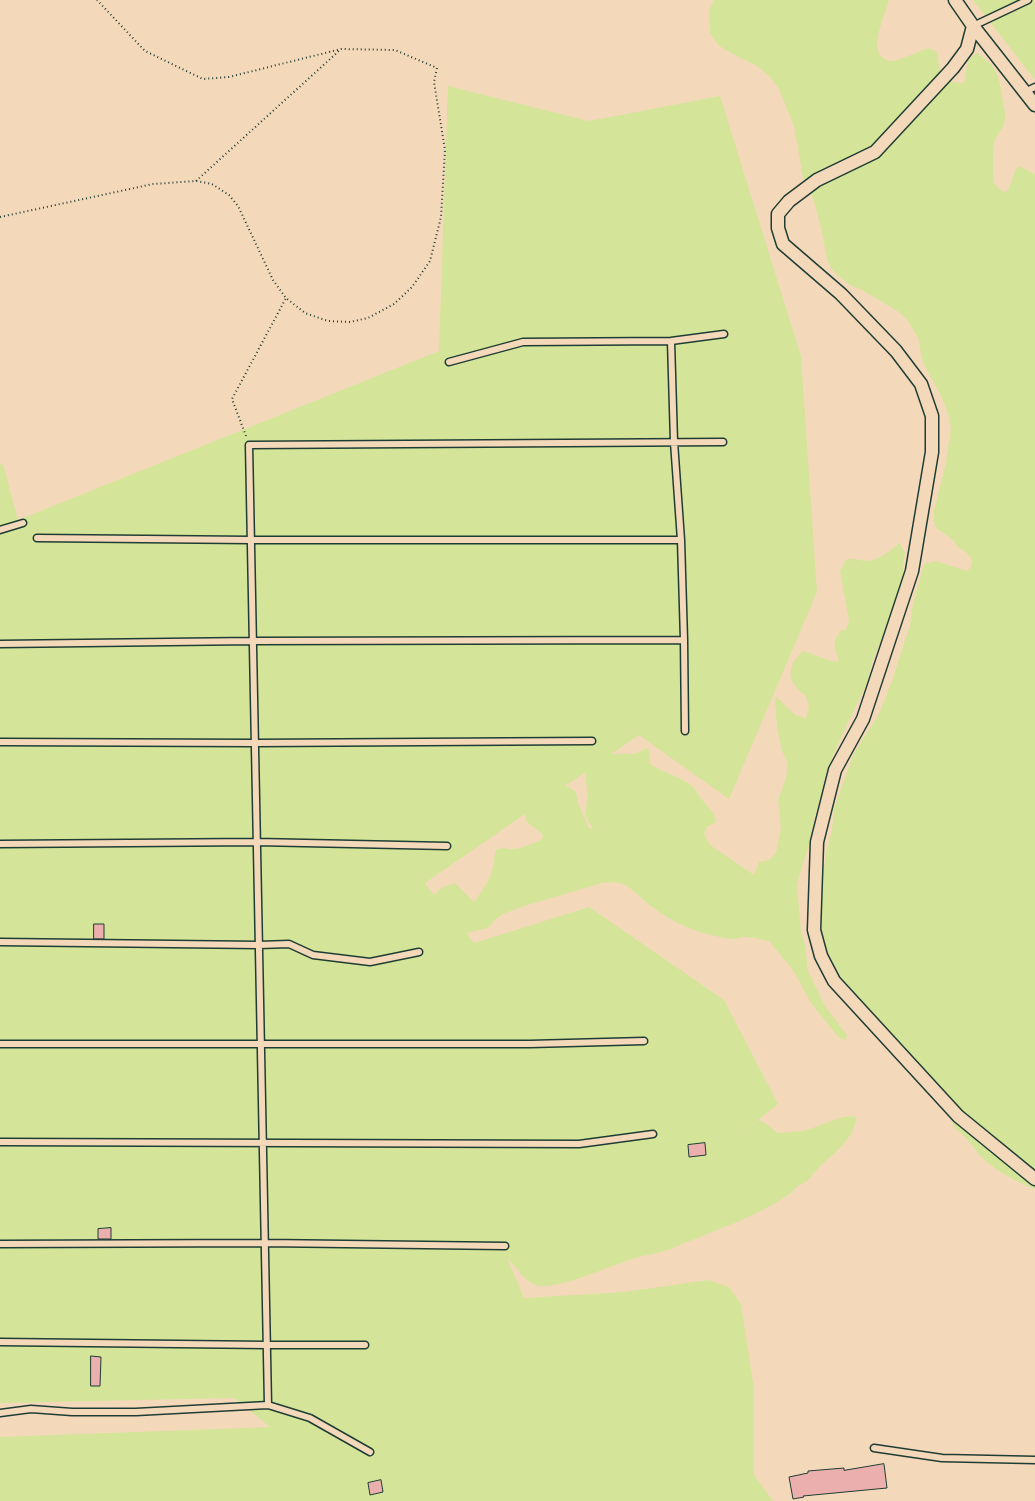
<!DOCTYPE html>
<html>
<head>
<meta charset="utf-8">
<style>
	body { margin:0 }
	canvas { display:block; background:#f4d8ba }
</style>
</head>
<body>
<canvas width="1035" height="1501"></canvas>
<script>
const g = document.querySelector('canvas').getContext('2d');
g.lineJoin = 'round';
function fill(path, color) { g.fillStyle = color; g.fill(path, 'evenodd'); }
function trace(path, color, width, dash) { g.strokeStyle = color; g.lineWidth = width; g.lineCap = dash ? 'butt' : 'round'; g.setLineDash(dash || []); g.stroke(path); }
const green = new Path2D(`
	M714,0H889C886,11 876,35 877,45C877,53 884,62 893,61C901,60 919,51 928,48L937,52C938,56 939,70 942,74C947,81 956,83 964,83L968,60L977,53C999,67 999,78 1003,102C1004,107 1006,115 1005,120C1003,128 997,135 994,143C993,147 993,178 994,182C996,187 1000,190 1005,192C1014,186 1010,175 1019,166L1035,174V1189C1017,1182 996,1171 982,1158C976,1152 972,1144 966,1138C955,1127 954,1131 950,1114L850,998L824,944L819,911L826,852L832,830L834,808L854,753L879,714L892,681L910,625L913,603L924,564L936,561L967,571L971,567L972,560L967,553L958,547L953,540L936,528L934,521V510L946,463L951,428L949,416L942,398L923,363L918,338L908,321L899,312L862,290L850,285L841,278L831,269L827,259L820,223L811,192L803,178L794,126L779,89L770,77L757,66L729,52L718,45L710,33L709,11Z
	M973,0H1035V80Z
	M448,86L589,121L720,96L801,356L817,592L729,799L639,735L611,754H634L647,748L649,752L650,764C663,773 680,776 692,786C697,790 699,797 703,801C709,808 715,813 716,822L707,827L704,834L710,845L754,875L759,862L769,860L776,853L781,828L778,800L786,778L788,764L782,751L777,728L775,700L777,697L795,715L806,718L809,707L806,696C787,682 785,668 803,651C815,654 826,661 838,662C840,657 836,654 835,649C834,641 837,636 841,630H845L847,628L849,621L840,571L846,560C853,557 858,560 865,561C880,561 889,551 899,543L905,552L903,568L904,580L897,602L872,662L868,681L837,746L825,776L823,792L815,815L808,849L799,876L797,887L801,932L805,945L808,971L825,1006L847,1035L846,1040L839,1038L811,1003L793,970L769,941C762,940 753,937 745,937C741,937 737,939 733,939C725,939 697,932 689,928C676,923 663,915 652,907C633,893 629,879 602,883L521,907L503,914L495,920L488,928L466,933L474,943L589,907L724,1000L778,1104L736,1138L759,1120L768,1125L775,1131L779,1133L804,1131L843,1117L851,1116L856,1117C856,1135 836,1153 823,1163C818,1167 814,1174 809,1179C805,1183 799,1185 794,1189C792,1191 791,1194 788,1195C755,1218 709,1232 673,1248C659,1254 643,1255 629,1260C601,1269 571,1285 542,1286C526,1286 518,1267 507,1258L524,1298L624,1292L708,1280L729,1287L741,1304L754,1389V1475L773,1501H0V1437L270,1427L234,1398L0,1403V465L3,464L18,520L439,351ZM586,772L585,776L588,795L585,815L593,829L589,828L578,803L576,792L569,787L565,786ZM525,814L526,821L542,834L543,837L541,840C532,843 522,849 512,849C506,849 502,846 496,850C494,857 494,863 492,870C489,882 481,892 474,902L455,883L441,888L434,895L425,883Z`);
const building = new Path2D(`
	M94,924H104V939H94Z
	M705,1143L706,1155L689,1157L688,1145Z
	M111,1228V1239H98V1229Z
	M91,1356L101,1357L100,1386H91Z
	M884,1464L887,1488L803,1496L804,1497L793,1499L789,1477L808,1473V1471L844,1468V1470Z
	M381,1480L383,1492L370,1495L368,1483Z`);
const path = new Path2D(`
	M196,181L340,50
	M0,217L153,184L196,181L212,184L229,195L238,206L273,280L286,298L305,313L328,321L350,322L368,318L394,304L412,287L430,261L441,217L445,150L434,82L437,68L395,50L341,49L229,77L203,79L145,51L97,0
	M246,436L232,399L286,298`);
const lane = new Path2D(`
	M973,26L1028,0
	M1025,92L1035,87
	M671,341L674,442L681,540L684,640L685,731
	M449,362L523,342L671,341L724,334
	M0,530L23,523
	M37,538L251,540H681
	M0,644L253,641L684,640
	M0,742L255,743L592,741
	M0,844L257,842L447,846
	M0,942L259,945L289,944L313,955L370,962L419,952
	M0,1044H530L644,1041
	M0,1142L579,1144L653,1134
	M0,1244L265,1243L505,1246
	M0,1342L267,1345H365
	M268,1405L310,1418L370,1452
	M0,1413L31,1409L72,1412H136L268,1405L249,445L723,442
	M874,1448L942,1458L1035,1460`);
const street = new Path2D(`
	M955,0L973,26L1035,105
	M973,26L967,49L953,68L875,152L817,180L789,201L778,214V228L783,244L841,294L896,351L921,384L932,416V452L912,571L863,719L835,770L817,842L814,930L821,956L834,981L958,1116L1035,1179`);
fill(green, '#d4e599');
fill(building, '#ebb0ae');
trace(building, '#1f3d34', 1);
trace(lane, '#1f3d34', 9);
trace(street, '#1f3d34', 15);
trace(path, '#1f3d34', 2, [1, 3]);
trace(lane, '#f4d8ba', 6);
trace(street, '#f4d8ba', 12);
</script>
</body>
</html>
